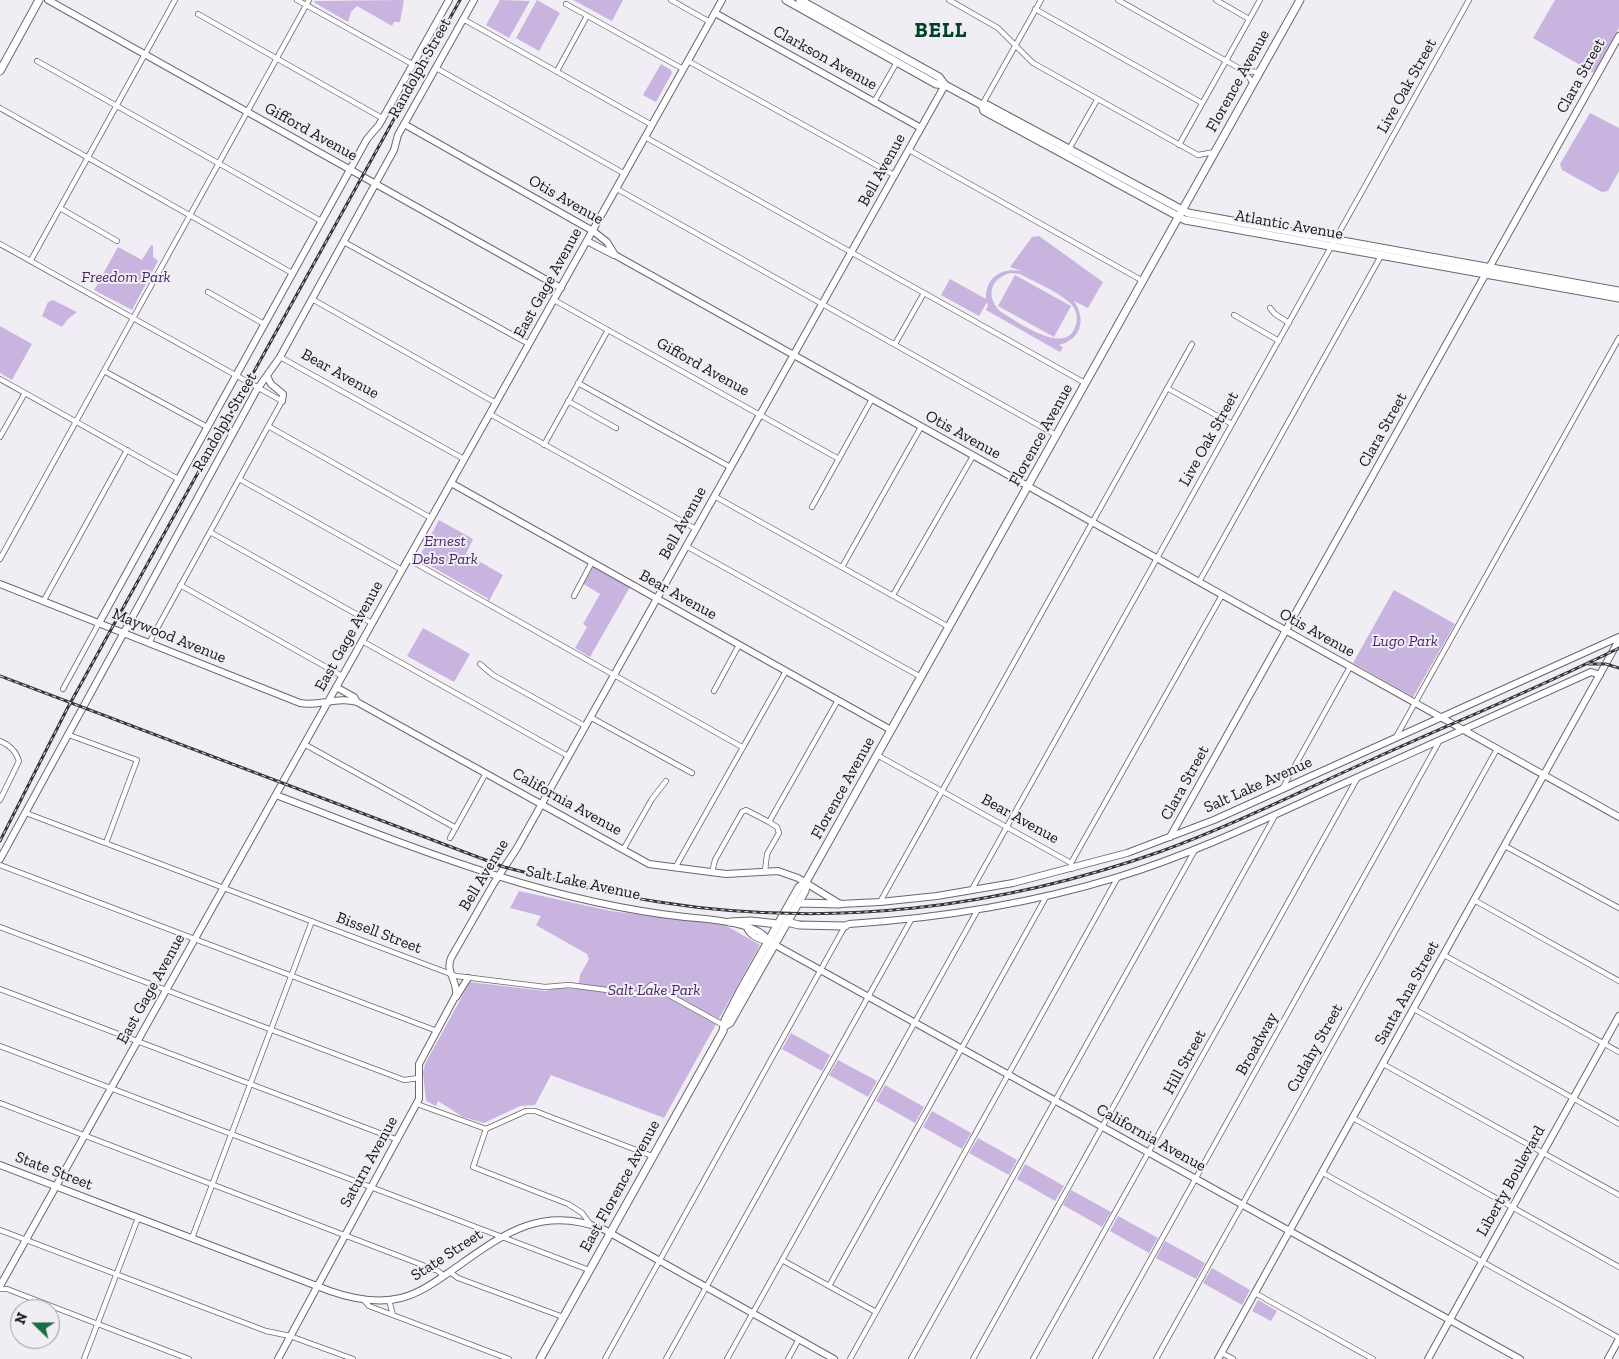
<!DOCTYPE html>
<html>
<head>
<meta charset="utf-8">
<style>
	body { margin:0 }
	#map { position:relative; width:1619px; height:1359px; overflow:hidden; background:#f1edf5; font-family:"Zilla Slab",serif }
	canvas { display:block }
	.north { position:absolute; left:10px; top:1299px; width:50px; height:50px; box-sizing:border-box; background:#f1edf5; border:1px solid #99979c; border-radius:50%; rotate:292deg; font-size:14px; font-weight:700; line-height:20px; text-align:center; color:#161517 }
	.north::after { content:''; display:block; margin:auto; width:18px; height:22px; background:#157044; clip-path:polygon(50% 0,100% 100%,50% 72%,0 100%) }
</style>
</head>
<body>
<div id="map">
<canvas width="1619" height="1359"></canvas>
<div class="north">N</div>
</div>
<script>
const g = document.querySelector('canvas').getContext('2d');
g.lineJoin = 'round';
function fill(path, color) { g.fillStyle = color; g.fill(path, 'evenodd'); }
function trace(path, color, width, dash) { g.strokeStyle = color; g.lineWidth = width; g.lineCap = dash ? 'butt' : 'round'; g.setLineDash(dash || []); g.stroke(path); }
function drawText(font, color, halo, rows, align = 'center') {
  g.font = font + ' "Zilla Slab",serif'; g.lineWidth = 4; g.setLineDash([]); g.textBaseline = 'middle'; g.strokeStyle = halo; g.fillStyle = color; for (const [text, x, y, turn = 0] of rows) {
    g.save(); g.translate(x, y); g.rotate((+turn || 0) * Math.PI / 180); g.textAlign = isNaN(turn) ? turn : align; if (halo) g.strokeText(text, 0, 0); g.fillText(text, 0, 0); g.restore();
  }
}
const green = new Path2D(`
	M404,0L400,22H394L392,26L357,6L351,12L348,22L315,3L314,1Z
	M500,0L530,1L509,38L486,25Z
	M537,0L560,13L539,51L516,38Z
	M573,0H623L612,21Z
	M1555,0H1619V28L1594,73L1533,38Z
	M661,64L671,70L672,73L656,102L643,95Z
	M1590,113L1619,128V171L1608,191L1602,192L1562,170L1560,164Z
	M1039,236L1103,282L1088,308L1074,301C1086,319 1082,339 1059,345L1063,347L1060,352L986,310L988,305L987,302L979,316L941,295L950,279L986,299C985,277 1002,267 1022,271L1010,267L1032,237ZM1011,273L1020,274C1034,282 1059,292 1070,303C1076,308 1078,317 1076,324C1068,359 1017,321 1001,312C985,297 990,278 1011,273Z
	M151,245L153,246V257L158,261L132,310L94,290L118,247L142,260Z
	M1015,275L1071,306L1054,337L998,306Z
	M53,300L77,312L68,319L62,327L42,316L48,302Z
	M0,326L32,344L12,380L0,373Z
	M439,520L473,539L466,554L503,575L489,601L487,598L418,559Z
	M592,565L630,587L590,657L575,648L587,627L583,624L600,594L582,583Z
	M1394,590L1455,624L1413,697L1353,663Z
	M423,628L470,654L454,682L407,656Z
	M519,891L611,911L725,925L760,945L664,1118L551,1075L535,1105L520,1106L484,1123L463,1117L438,1101L436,1106L426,1101L423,1073L425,1064L470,982L545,991L560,988L578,989L580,975L589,959L587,954L536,925L541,916L510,908Z
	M791,1033L830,1055L822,1071L782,1049Z
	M838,1060L877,1081L868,1097L829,1075Z
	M885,1085L924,1107L915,1123L876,1101Z
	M932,1111L971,1133L962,1149L923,1127Z
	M978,1138L1017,1160L1009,1175L969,1153Z
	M1025,1164L1064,1186L1055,1201L1017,1179Z
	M1071,1190L1111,1212L1102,1227L1063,1205Z
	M1118,1216L1158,1238L1149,1253L1110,1231Z
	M1165,1241L1205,1263L1196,1279L1156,1258Z
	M1212,1268L1250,1290L1242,1305L1203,1283Z
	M1258,1300L1277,1311L1271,1321L1252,1311Z`);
const street = new Path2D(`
	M297,0L412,64
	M671,0L710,22
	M949,0L998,28L1033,63L1198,155L1215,152
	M1118,0L1244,71L1253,83
	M1216,0L1249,19
	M566,4L683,69
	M1035,9L1202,103
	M198,14L382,118
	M463,19L652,125
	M37,61L321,221
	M688,61L894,175
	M436,68L625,174
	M557,71L587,16
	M1244,71L1259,72
	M874,102L897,62
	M982,105L1041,0
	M0,108L292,273
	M645,137L1085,383
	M1179,145L1260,0
	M909,150L1143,281
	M1068,151L1097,100
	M617,189L1056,435
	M60,208L117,241
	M344,242L529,344
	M0,244L282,401L149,643
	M31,260L175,0
	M208,292L264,324
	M312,299L496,403
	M554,300L839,459
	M1270,308L1275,314L1289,323
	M1234,315L1279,341
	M895,344L924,293
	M280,357L464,459
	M104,371L207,427
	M0,379L178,479
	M578,383L730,467
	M1167,388L1232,424
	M568,401L616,428
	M490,414L696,529
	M268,426L431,518
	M0,437L25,393
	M544,445L608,330
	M239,479L402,570
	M714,496L949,627
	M812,507L872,399
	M210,532L372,623
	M686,546L921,677
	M0,559L309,0
	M408,559L742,747
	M842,567L921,427
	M1199,582L1382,254
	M180,585L342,676
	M893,595L973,456
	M574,596L592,562
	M43,602L127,450
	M362,641L568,756
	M480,664L493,675L585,726
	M63,689L99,623
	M714,691L739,645
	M590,717L692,773
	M69,735L137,760L106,843
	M1396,737L1619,338
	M0,741C10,745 16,751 19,761L0,800
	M304,744L456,828
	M877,755L1071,863
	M1282,789L1350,667
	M26,813L456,976L545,987L569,985L638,994L643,993L651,985L725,1026
	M450,838L486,773
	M1505,846L1619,908
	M623,850L652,799L666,781
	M0,865L437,1031
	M675,868L786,671
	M1072,869L1071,863L1222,595
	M765,871L767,854L779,833L777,827L769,822L838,700
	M712,872L715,860L742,812L746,810L769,822
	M971,891L1469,0
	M1474,900L1619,981
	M880,902L1192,344
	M0,927L404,1080L419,1078
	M1444,955L1619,1052
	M0,989L398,1140
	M1414,1009L1619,1124
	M0,1046L589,1270
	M1383,1064L1619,1195
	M0,1103L438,1271L444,1276
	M417,1104L486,1129L526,1111H535L652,1156
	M1353,1118L1619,1267
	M486,1129L473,1167L568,1204L582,1213L591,1225
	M1323,1173L1619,1338
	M0,1230L266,1331L290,1336L353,1359
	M192,1238L312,921
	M782,1260L876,1312
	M450,1272L458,1278L563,1317
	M829,1286L1046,897
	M0,1289H7L189,1359
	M1255,1293L1373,1359
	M364,1300L369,1306L509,1359
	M389,1300L393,1315
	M1222,1353L1233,1359
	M84,1359L138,1218
	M605,1359L845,926
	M666,1359L911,920
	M727,1359L977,911
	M788,1359L799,1339
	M850,1359L1118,877
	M911,1359L1195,850
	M973,1359L1276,814
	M1033,1359L1358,777
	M1095,1359L1440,740
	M1156,1359L1497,749`);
const secondary = new Path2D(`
	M48,0L561,288
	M715,13L921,128
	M404,124L593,231L607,242L615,255L1619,817
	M587,241L614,255
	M267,376L271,384L283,394L282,401
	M451,483L891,730
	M0,584L300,703C319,707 338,696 357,702L649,864L726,874L778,871L798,878L840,904L880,902L937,896L1013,883L1127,853L1214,820L1619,637
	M99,623L367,139L379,125L449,0
	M336,687L354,697L357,702
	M276,795C409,846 541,901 685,917C705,919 760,922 768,941
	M1170,837L1619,36
	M0,859L256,391L280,357L394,150L398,135L474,0
	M845,926L849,924C941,918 1030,904 1118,877C1190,855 1259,822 1327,791C1415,751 1504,712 1591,672L1600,675
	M747,928C751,936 760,940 768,941L1520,1359
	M456,997L468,978
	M0,1165L330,1291C353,1299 377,1304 401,1298C420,1293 435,1282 451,1271C501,1236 539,1204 603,1229L834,1359
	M0,1286L722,0
	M278,1359L419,1099V1064L456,995C458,981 445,972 451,958L494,883L517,848L945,85
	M1218,1359L1619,640
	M1428,1359L1619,1016
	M1608,1359L1619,1339`);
const primary = new Path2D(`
	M786,0L936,84L945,85L982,105H987L1188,213L1619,291
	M800,0L939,77L945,85
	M0,71L39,0
	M982,105L984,111L1185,220L1619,298
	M798,903L840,904
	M730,922L751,921L778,924
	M787,922L799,925L845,926
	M725,1026L730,1023L805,891L807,880L1300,0
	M540,1359L723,1031L725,1020L740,991L799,887L806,882`);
const rail = new Path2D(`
	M1589,664H1606L1619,668
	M0,676L504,867C555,880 607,894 659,902C829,929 1001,908 1162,851C1234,825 1303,790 1373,759C1455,722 1538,688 1619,648
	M0,841L67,709L460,0`);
const streetNames = [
	["Clarkson Avenue",825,58,29],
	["Randolph Street",420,68,-61],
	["Clara Street",1581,76,-61],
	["Florence Avenue",1238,81,-61],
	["Live Oak Street",1407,86,-61],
	["Gifford Avenue",311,132,29],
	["Bell Avenue",882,170,-61],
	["Otis Avenue",566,200,30],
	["Atlantic Avenue",1289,225,10],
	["East Gage Avenue",548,283,-61],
	["Gifford Avenue",703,367,29],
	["Bear Avenue",340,374,29],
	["Randolph Street",225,422,-60],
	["Clara Street",1383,430,-61],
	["Otis Avenue",963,435,29],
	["Florence Avenue",1041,435,-61],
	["Live Oak Street",1209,439,-61],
	["Bell Avenue",683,523,-61],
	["Bear Avenue",678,595,29],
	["Otis Avenue",1317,633,29],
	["Maywood Avenue",169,636,22],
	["East Gage Avenue",349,636,-61],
	["Clara Street",1185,783,-61],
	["Salt Lake Avenue",1258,785,-24],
	["Florence Avenue",843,788,-61],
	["California Avenue",567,802,29],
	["Bear Avenue",1020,819,29],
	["Bell Avenue",484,875,-59],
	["Salt Lake Avenue",583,883,12],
	["Bissell Street",379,933,21],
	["East Gage Avenue",151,989,-61],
	["Santa Ana Street",1407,993,-61],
	["Broadway",1257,1044,-61],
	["Cudahy Street",1315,1048,-61],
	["Hill Street",1185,1062,-61],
	["California Avenue",1151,1138,29],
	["Saturn Avenue",369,1162,-61],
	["State Street",54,1171,21],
	["Liberty Boulevard",1511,1181,-61],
	["East Florence Avenue",620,1186,-61],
	["State Street",447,1255,-33]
];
const parkNames = [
	["Freedom Park",126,277],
	["Ernest",445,541],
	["Debs Park",445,559],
	["Lugo Park",1405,641],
	["Salt Lake Park",654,990]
];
const districtNames = [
	["BELL",941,31]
];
fill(green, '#c9b4e0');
trace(street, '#6a676e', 6);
trace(secondary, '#6a676e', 8);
trace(primary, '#6a676e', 9);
trace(street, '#fff', 4.5);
trace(secondary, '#fff', 6);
trace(primary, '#fff', 7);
trace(rail, '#373639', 3);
trace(rail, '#f1edf5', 1, [4]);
drawText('16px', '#161517', '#f1edf5', streetNames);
drawText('italic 16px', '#472663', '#f1edf5', parkNames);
g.letterSpacing = '1px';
drawText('bold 21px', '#004225', '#f1edf5', districtNames);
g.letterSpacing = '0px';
</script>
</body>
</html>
